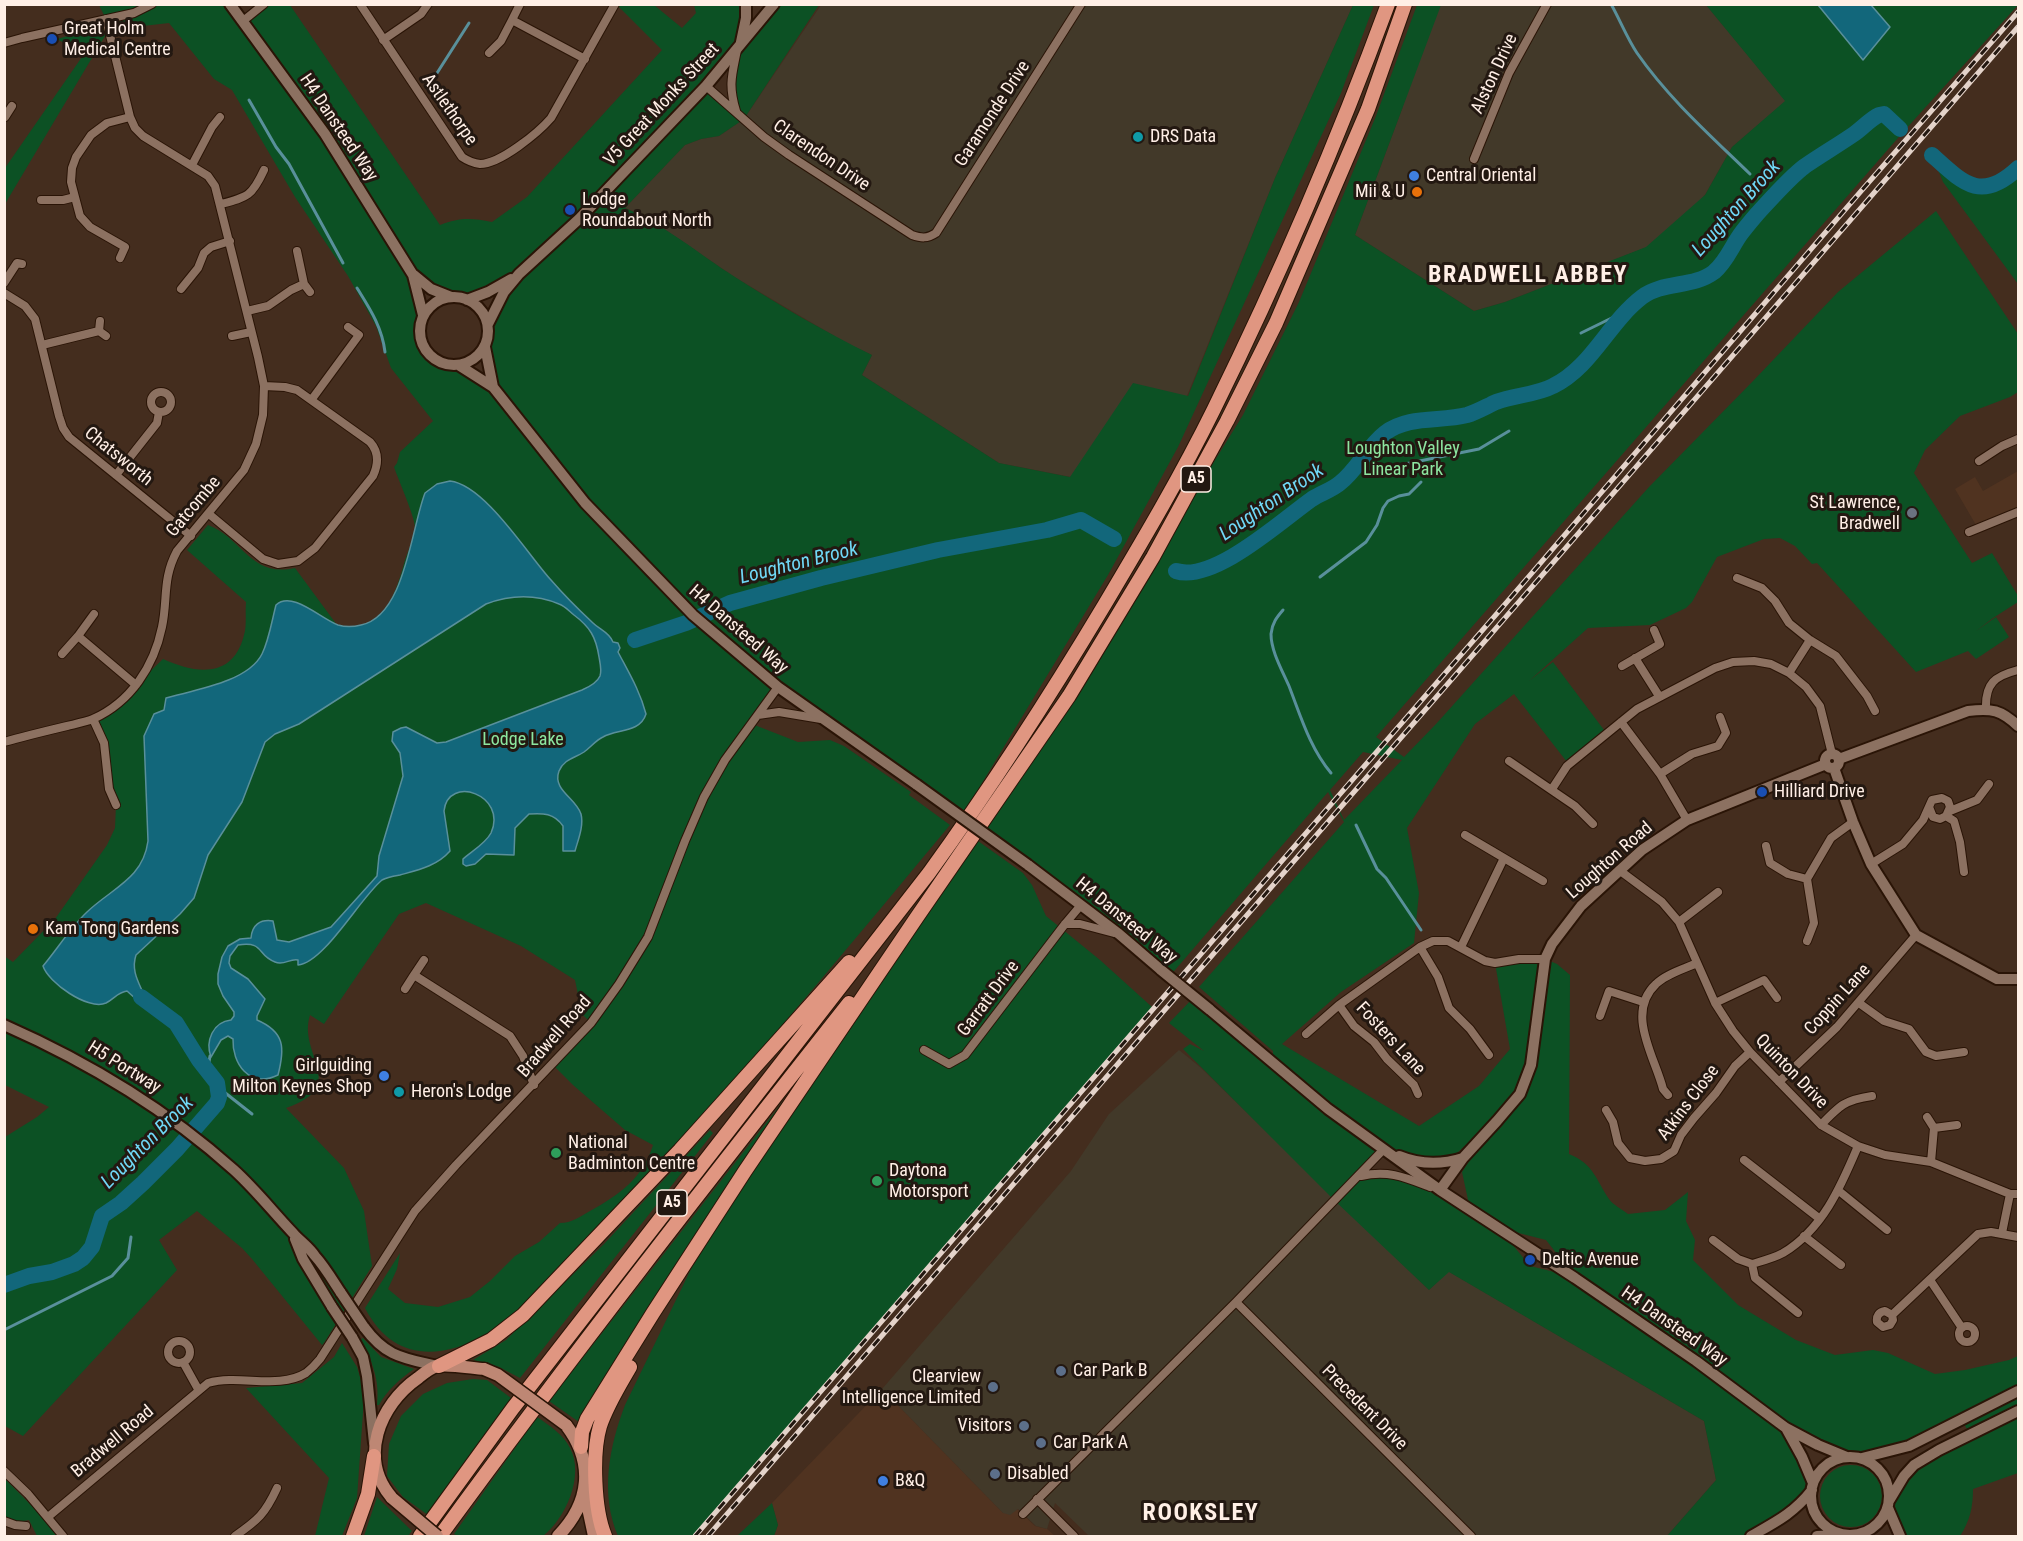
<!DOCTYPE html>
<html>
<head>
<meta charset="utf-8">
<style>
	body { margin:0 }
	#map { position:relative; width:2023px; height:1541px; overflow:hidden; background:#442d1e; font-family:"Roboto Condensed",sans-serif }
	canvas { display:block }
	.frame { position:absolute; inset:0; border:6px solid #ffefe6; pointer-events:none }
</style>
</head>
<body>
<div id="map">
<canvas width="2023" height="1541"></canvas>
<div class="frame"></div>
</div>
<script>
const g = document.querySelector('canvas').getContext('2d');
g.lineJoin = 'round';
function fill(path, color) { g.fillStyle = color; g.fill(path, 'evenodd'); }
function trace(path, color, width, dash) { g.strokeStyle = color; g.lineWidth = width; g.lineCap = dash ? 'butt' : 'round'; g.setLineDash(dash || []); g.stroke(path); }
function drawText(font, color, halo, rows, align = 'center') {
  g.font = font + ' "Roboto Condensed",sans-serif'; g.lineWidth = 6; g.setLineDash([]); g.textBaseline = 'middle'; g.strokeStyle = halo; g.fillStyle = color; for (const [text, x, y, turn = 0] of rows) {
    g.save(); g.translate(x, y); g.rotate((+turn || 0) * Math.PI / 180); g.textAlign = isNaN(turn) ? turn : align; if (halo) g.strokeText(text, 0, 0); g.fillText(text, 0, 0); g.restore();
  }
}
const built = new Path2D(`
	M2018,471V508L1992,521L1976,525L1955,489L1975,477L1983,491Z
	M882,1389L1003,1513L1017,1509L1035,1526L1047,1529L1055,1536H774L778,1525L772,1503Z`);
const industrial = new Path2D(`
	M821,5H1353L1275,178L1187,396L1153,493L999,463L862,375L872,355L846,343L736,278L646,217L625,208L685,145L701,139L719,136L744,119Z
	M1434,5H1706L1786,101L1732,147L1706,193L1691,214L1663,241L1505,302L1474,311L1355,235L1402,109Z
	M1179,1050L1200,1067L1429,1290L1448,1271L1704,1421L1716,1480L1667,1536H1089L1055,1503L1047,1529L1036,1526L1018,1509L1010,1515L1003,1513L882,1389L1071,1171L1109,1114Z`);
const green = new Path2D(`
	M99,5H225L243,20L264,5H290L440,225C460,217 472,218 492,222L527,197L662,50L617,5H654L682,28L696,13L694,5H746L740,44L774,5H819L744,119L719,136L701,139L685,145L625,208C665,225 699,254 735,277C779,305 825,332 872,355L862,375L999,463L1070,477L1133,383L1188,396L1275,178L1353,5H1374L1341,93L1178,447L1108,575L962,816L778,688L752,724L798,742L830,740L844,746L911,792L909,795L950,825C861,932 773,1039 679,1141C644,1179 610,1217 573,1253C550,1276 516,1320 488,1334C440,1360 393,1362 365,1308L400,1253L397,1269L388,1289L405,1303L438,1307L470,1297L490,1281L515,1256L539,1242L560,1223C572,1223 579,1217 590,1211C619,1195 643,1178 653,1145L625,1130L573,1085L552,1064L591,1023L582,1014L575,980L521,946L426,903L399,914L324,1024L310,1015C297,1055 351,1086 286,1108L344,1168L364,1211L372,1266L324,1343L322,1345L252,1259L242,1248L197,1211L159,1240L177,1270L23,1436L5,1426V1137L37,1117L49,1107L5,1085L4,956L13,962L55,919L107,845L115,828L116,805L109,789L104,743L93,719L136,685L163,659C196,674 233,679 244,635C247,625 245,613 246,602L187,550L208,525C243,538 250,578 295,568L337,625C383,634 395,597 405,560C408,551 414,539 415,529C416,519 398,479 394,467L397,463L400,452L433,421L391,368L376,326L348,276L295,197L232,90L214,79L169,23L108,30L106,19ZM737,50L732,77L736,113L706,86ZM414,275L451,297L467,300L517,275L488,324V336L485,347L493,386L460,366L445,365L431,358L424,349L419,331L423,315Z
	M1417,5H1441L1355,235L1474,311L1505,302L1646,247L1705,195L1732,147L1785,101L1706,5H2018L1904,131L1376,737L1404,757L1436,724L1649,487L1754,380L1838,292L1936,211L2018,334V392L2010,397L1960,416L1925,450L1914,473L1972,563L1992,553L2018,596V602L1993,618L1976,631L1996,617L2009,637L1976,659L1968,651L1916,672L1817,563L1812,564L1795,546L1780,538L1764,539L1717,557L1692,602L1686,608L1650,625L1588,628L1529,681L1553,662L1607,734L1567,762L1514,694L1475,724L1407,828L1419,893L1414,943L1341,992L1282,1044L1419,1126L1479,1086L1510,1049L1495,963L1545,959L1557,964L1570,975L1569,1154C1594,1164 1596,1180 1609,1199C1613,1205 1622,1209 1628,1214L1665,1210L1688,1192L1686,1221L1695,1240L1693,1260L1738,1305L1796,1340L1835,1355L1873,1350L1888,1353L1935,1374L1965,1370L2009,1360L2018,1356V1391C1982,1410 1883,1468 1845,1456C1826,1450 1806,1438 1787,1429L1812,1490L1751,1536H1667L1716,1480L1704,1421L1449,1272L1429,1290L1334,1200L1183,1049L1190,1044L1204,1051L1169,1023L1194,997L1383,1150L1361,1175L1377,1172L1440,1190L1470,1209L1462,1172L1471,1158L1503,1125L1518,1096L1456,1154L1449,1159H1415L1392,1149L1319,1094L1273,1055V1051L1199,987L1344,822L1328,792L1169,977L984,833L1243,415L1299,302L1376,116ZM1363,752L1402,760L1344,820L1330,790ZM1499,1228L1546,1240L1575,1277L1530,1266Z
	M103,26L105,36L5,204V168L84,54L57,39Z
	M1932,155C1963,183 1981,203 2018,168V284L1943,182Z
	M978,841L1023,873L1032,885L1046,916L1100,960L1152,1007L694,1536H618C600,1494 609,1447 625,1405L691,1269L750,1174Z
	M802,1077L579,1422L549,1401Z
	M710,1130L713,1133L520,1378L499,1367L473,1360L506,1340L604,1244Z
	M363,1338L381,1357L414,1369C400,1379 387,1390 379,1405H377C380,1380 372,1361 361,1339Z
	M342,1343L357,1367L361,1380L364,1398L357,1498L342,1536H315L329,1478L246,1388L302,1383L334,1357Z
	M473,1379L487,1380L511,1398L428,1515L403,1497L387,1476L389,1444L401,1416L423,1394L447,1383Z
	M2018,1396V1404L1967,1429L1964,1424Z
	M537,1417C550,1426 563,1434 570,1448C585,1476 565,1519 543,1536H458L454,1534Z
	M2018,1417V1473L1973,1489C1973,1507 1970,1521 1960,1536H1900L1889,1501L1904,1476L1954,1442L1979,1437Z
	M1820 1496a31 31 0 1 1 62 0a31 31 0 1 1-62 0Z
	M5,1479L39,1513L57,1536H37L29,1520L18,1522L5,1518Z
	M377,1497L412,1531L408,1536H364Z
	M772,1503L778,1525L774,1536H737Z`);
const water = new Path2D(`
	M1818,5H1871L1890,27L1863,60Z
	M450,481C485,485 528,555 551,580C564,595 579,610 593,623C600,630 609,632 613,642L618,643L620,648L618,652C629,673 640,691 646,714C640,733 617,729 603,737C596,740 591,747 584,752C575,758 564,759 559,771C552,790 576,798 581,814C584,826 578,840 575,851H563V826C554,813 543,813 529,814L515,828L514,855L486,854L475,864L466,866L463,864V859C471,852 486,843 491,833C508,795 448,774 444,811L450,851C437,866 418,870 400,875C394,876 387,877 382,880C360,898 324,963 298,965V960C290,958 284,966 275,962C256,955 265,941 238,945L230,956L229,963L231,968L248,979L265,999L257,1016V1020C285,1032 285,1048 278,1075C249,1089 232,1063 233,1039L228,1036L221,1040L211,1057C205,1041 213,1022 231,1020L234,1016V1012L223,996L218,984V974L222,957L228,946L240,939L251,938C252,925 260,919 273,921L277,940L289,942L331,927L377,876L379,856L403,776L400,753L392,741L393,732L401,728L406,727L437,743L446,742L582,690C589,687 597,683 600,676C602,670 600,663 599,657C596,637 590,627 574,615C569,611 565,606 559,604C535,594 510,595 486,604L299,724L275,734L265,742L242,802L208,855L194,898L180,914L136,955C131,970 138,981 144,995L137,1000L127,991C118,992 114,999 106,1003C88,1011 48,982 43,966C58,948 71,927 87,912C112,888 143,879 148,841L144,736L154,714L164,710L166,698C194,690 248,682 262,654C269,640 272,620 276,605C292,590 321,619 338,625C345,627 353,627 361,625C405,616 411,529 425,493L437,484Z`);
const stream = new Path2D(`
	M1611,4C1620,20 1627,38 1637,53C1669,99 1711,136 1750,174
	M430,84L469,23
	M249,100L276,147L289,164L343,263
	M357,288C370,309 382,327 385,352
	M1581,333L1628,310
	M1385,468L1479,449L1509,431
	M1320,577L1366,542L1377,525L1383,508L1388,501L1399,496L1409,494L1421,482
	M1283,610C1277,617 1272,623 1271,634C1271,651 1282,670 1289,686C1301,717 1310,748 1331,773
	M1356,825L1377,869L1386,878L1421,930
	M210,1056L209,1062L211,1074
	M219,1088L252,1114
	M4,1330L112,1276L128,1258L131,1237`);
const river = new Path2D(`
	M1932,155C1963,183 1981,203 2018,168
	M1176,571C1214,583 1282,520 1312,499C1321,493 1332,490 1340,483C1358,469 1367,447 1385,433C1409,415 1440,422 1467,415C1477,412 1487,406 1496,402C1514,395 1536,395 1553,386C1592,367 1608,323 1642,297C1663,281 1693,288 1714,272C1726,262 1731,248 1740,235C1745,228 1751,221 1757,214C1770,200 1790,177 1805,166C1821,155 1838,145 1854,134C1863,128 1870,119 1879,115L1884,114L1900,129
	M635,640L686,623L730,603L821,578L938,550L1047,530L1081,520L1114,539
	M4,1285L29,1276L52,1272L74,1264L83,1258L92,1247L102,1216L121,1203L143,1183L177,1149L217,1103L219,1097L217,1083L199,1060L176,1023L141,997`);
const street = new Path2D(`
	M360,4L462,157C468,161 472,163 480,164C500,164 538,133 551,118L615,4
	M512,20L520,4
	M243,21L264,4
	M383,40L421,14L428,4
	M4,43L22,38L134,13L152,4
	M489,53L501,41L512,20L585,59
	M706,86L764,137L789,155L912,235C921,238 927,239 936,233L1081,4
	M736,111C728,85 732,75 737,50
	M5,117L12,106
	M1474,159L1509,73L1547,4
	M192,165L212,127L220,117
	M41,200H63L75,197
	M221,204C248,197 252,196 264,170
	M297,251L304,284
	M120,258L125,247L90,227L80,216L71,182L72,168L76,157L91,135L107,123L130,117
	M4,283L17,263L22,264
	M181,289L198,268L204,253L211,247L230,241
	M4,293L25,306L35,319L59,416L63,428L69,437L191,536
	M247,311L268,306L291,290L304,284L310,292
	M99,331L100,321
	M232,336L251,332
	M42,345L99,331L106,336
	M151 402a10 10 0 1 1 20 0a10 10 0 1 1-20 0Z
	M312,399L359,335L348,327
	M1979,461L2002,446L2018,439
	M116,475L157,423L159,412
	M209,514L263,559L278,564L298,561L315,548L373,476C379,463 379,452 370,442L297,390L285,387L264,386
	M1969,532L2018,512
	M1737,578L1762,588L1775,601L1789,623L1810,640L1836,656L1867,696L1875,711
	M78,636L94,614
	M62,654L78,636L136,685
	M1635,658L1659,696
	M1622,666L1660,644L1654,630
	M1789,673L1810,640
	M1986,709C1985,683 1995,676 2018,670
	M758,715L779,712L821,719
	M93,719L104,743L109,789L116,805
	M1621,722L1660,774L1687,820
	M4,742C25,736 46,731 67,726C75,724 85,722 93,719C131,702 154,666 162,627C168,599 162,579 177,551L244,470L256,444L263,415L264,386L258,357L215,186L208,176L143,136L135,128L130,117L106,19
	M1509,761L1575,806L1593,824
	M1660,774L1692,754L1718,746L1726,733L1720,717
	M1552,789L1567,766L1637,709L1715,668L1733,662L1754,661L1771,664L1789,673L1806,687L1820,706L1832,754
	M1950,811L1977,800L1989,784
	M1946,816L1954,821L1960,842L1964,872
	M1465,835L1543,881
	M1766,846L1770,863L1788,874L1807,879
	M1871,864L1903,844L1923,820L1932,800L1942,798L1948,801L1950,807L1946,816L1940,819L1933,817L1929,807
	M1619,870L1662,902L1679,922L1715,1003L1733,1031L1750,1052L1821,1125L1858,1146L1885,1155L1931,1162L2010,1194H2018
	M1679,922L1718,892
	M1065,924H1080L1114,933
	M1807,941L1814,923L1807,879L1831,838L1853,822
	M1420,947L1438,977L1449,1008L1470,1029L1489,1055
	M1461,947L1504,858
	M414,975L424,960
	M405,989L414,975L510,1036L523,1056L534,1085
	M1715,1003L1764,980L1777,998
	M1859,1003L1884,1021L1909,1029L1926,1052L1936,1056L1964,1052
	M1339,1005L1354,1026L1374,1042L1387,1059L1414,1085L1418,1094
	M1600,1016L1609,991L1643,1002
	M1306,1034L1339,1005L1420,947L1433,941H1448L1485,961L1495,963L1519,959H1545
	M924,1050L949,1064L965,1055L1065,924L1081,905
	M1779,1082L1837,1027L1916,935
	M1668,1095L1663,1089C1655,1057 1625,1013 1656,984C1666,974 1684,969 1697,963
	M1606,1110L1613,1122L1618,1143L1630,1158L1645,1161L1661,1159L1674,1151L1681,1135L1694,1118L1716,1093L1735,1066L1750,1052
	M1927,1117L1934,1128L1931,1162
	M1821,1125C1840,1105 1845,1100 1872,1096
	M1934,1128L1957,1125
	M1744,1160L1820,1219
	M1361,1176C1388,1170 1404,1177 1430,1187
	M1839,1191L1887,1230
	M2002,1233L2010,1194
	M1804,1236L1841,1265
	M1713,1240L1738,1259L1752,1264L1755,1278L1798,1313
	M1752,1264C1762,1261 1774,1258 1783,1253C1823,1229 1841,1186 1858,1146
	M1930,1280L1962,1328
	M1236,1302L1471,1536
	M1892,1315L1885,1311C1879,1312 1876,1316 1877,1322L1883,1327L1890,1325L1893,1320L1892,1315L1978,1234L1991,1232L2018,1237
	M1959 1334a8 8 0 1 1 16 0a8 8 0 1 1-16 0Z
	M168 1352a11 11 0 1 1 22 0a11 11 0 1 1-22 0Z
	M183,1362L198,1389
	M4,1471L28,1494L63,1536
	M1037,1499L1074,1536
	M1023,1514L1236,1302L1383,1150
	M48,1517L208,1383C240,1374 278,1390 306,1373C311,1369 316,1364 320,1359L415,1211L456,1165L591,1023L619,984L648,937L685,841L704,797L725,760L778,687
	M4,1521L15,1525L26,1526
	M235,1536C258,1520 265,1514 277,1488`);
const secondary = new Path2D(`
	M230,4L325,134L413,275L423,315
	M741,42L746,18V4
	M414,275L431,289L451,297
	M420 331a34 34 0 1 1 68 0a34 34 0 1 1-68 0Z
	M467,300L488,292L511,279
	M488,324L504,292L519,274L579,219L706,86L774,4
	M485,347L493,387
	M460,366L493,387L585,503L693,615L778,687L917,785
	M1825 761a7 7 0 1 1 14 0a7 7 0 1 1-14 0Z
	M1839,759L1968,711C1992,708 2001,710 2018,726
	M1834,768L1853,822L1871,864L1916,935L1997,979H2018
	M1028,865L1119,934L1161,970
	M1209,1009L1328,1109L1440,1190L1575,1278L1696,1361L1786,1428L1818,1445L1847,1457
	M4,1025C88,1062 166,1109 234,1170C256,1190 273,1212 293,1233C300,1241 309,1247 315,1256C325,1267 333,1281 341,1293
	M1399,1156C1421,1165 1441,1165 1463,1158
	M1440,1190L1463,1158L1497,1121L1520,1094L1531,1065L1545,959L1552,944L1581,906L1642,850L1687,820L1826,764
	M295,1239L303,1259L332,1307
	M364,1327C386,1357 403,1358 437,1366
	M352,1337L363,1357L367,1376L374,1443
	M1786,1428L1802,1457L1813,1483
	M1811 1496a39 39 0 1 1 78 0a39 39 0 1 1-78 0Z
	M1862,1458L1909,1446L2018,1391
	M1889,1501L1904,1476L1914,1465L1939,1450L2018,1411
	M1888,1508L1900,1536
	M1751,1536C1776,1522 1794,1513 1812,1490
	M1817,1536L1840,1535`);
const primary = new Path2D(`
	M585,1494L594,1536
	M392,1498C358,1459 379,1405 418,1378C423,1374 430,1368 437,1366C449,1364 471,1368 484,1369
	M558,1536C590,1503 595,1463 566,1425`);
const highway = new Path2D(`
	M439,1366L491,1340L523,1315L680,1150L849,962
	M581,1447L582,1432L587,1419L653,1313L745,1171L917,917L1069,696L1153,557L1227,421L1276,323L1368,109L1405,4
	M353,1536L368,1494L374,1456
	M420,1536L513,1408L929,873C992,786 1050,696 1105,604C1143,540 1181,476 1214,409C1279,277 1337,142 1388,4
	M440,1536C572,1355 710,1179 849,1003
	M605,1536C594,1510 592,1453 600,1426C607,1405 619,1386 630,1367`);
const rail = new Path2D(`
	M695,1536L1500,610L1862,190L2018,12
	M708,1536L2018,27`);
const secondaryBridge = new Path2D(`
	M917,785L1028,865
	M1161,970L1209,1009
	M341,1293L364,1327
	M332,1307L352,1337`);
const primaryBridge = new Path2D(`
	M484,1369L498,1375L566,1425
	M392,1498L437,1536`);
const markers = [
	[52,39,6,"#1a4fb4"],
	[1138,137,6,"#0f9aa8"],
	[1414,176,6,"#3f7fe0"],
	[1417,192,6,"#e8710a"],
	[570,210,6,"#1a4fb4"],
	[1912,513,6,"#6b7280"],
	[1762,792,6,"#1a4fb4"],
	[33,929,6,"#e8710a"],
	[384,1076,6,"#3f7fe0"],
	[399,1092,6,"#0f9aa8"],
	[556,1153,6,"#2e9e5b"],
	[877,1181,6,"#2e9e5b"],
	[1530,1260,6,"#1a4fb4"],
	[1061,1371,6,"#5c6f8a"],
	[993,1387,6,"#5c6f8a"],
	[1024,1426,6,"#5c6f8a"],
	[1041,1443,6,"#5c6f8a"],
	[995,1474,6,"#5c6f8a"],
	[883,1481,6,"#3f7fe0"]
];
const shields = [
	[1196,479,30],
	[672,1203,30]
];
const shieldNames = [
	["A5",1196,479],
	["A5",672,1203]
];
const poiNames = [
	["Great Holm",64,29],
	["Medical Centre",64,50],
	["DRS Data",1150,137],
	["Central Oriental",1426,176],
	["Mii & U",1405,192,"right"],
	["Lodge",582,200],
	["Roundabout North",582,221],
	["St Lawrence,",1900,503,"right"],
	["Bradwell",1900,524,"right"],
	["Hilliard Drive",1774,792],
	["Kam Tong Gardens",45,929],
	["Girlguiding",372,1066,"right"],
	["Milton Keynes Shop",372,1087,"right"],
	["Heron's Lodge",411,1092],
	["National",568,1143],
	["Badminton Centre",568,1164],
	["Daytona",889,1171],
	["Motorsport",889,1192],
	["Deltic Avenue",1542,1260],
	["Car Park B",1073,1371],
	["Clearview",981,1377,"right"],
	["Intelligence Limited",981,1398,"right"],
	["Visitors",1012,1426,"right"],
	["Car Park A",1053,1443],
	["Disabled",1007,1474],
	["B&Q",895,1481]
];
const streetNames = [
	["Alston Drive",1495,74,-65],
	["V5 Great Monks Street",662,105,-47],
	["Astlethorpe",449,110,55],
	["Garamonde Drive",993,114,-57],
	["H4 Dansteed Way",338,128,56],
	["Clarendon Drive",821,156,34],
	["Chatsworth",118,457,39],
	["Gatcombe",194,507,-50],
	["H4 Dansteed Way",738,630,41],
	["Loughton Road",1610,861,-41],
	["H4 Dansteed Way",1126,921,39],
	["Garratt Drive",989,999,-53],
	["Coppin Lane",1838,1000,-48],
	["Bradwell Road",555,1037,-49],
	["Fosters Lane",1390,1039,47],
	["H5 Portway",124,1068,32],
	["Quinton Drive",1791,1072,46],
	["Atkins Close",1689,1103,-53],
	["H4 Dansteed Way",1674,1327,35],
	["Precedent Drive",1364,1408,45],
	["Bradwell Road",113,1442,-40]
];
const parkNames = [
	["Loughton Valley",1403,449],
	["Linear Park",1403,470],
	["Lodge Lake",523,740]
];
const waterNames = [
	["Loughton Brook",1737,209,-48],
	["Loughton Brook",1272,503,-34],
	["Loughton Brook",799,564,-14],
	["Loughton Brook",148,1143,-45]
];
const districtNames = [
	["BRADWELL ABBEY",1528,276],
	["ROOKSLEY",1201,1514]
];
fill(built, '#503320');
fill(industrial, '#423929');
fill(green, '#0c5124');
fill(water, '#12677b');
trace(water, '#59909b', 1.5);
trace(stream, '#59909b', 3);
trace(river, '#12677b', 16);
trace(street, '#2a1406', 10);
trace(secondary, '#2a1406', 14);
trace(primary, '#2a1406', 15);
trace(highway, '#2a1406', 16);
trace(street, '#8c7161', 8);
trace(secondary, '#8c7161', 10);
trace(primary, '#be8774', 12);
trace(highway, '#e09681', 14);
trace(rail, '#e4d3ca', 5);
trace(rail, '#231811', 3, [9]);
trace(secondaryBridge, '#2a1406', 14, []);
trace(primaryBridge, '#2a1406', 15, []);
trace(secondaryBridge, '#8c7161', 10);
trace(primaryBridge, '#be8774', 12);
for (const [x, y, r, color] of markers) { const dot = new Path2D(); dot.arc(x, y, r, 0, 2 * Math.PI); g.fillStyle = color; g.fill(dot); trace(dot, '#231811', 2); }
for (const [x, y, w] of shields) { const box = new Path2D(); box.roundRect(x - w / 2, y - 13, w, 26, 4.5); g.fillStyle = '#231811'; g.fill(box); trace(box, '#ffefe6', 1.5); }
drawText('bold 16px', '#ffefe6', null, shieldNames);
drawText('18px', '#ffefe6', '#231811', poiNames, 'left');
drawText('18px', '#ffefe6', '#231811', streetNames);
drawText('18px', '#8de6a0', '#231811', parkNames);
drawText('italic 20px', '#70d8f6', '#231811', waterNames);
g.letterSpacing = '1.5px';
drawText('bold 24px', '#ffefe6', '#231811', districtNames);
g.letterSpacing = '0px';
</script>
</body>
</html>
